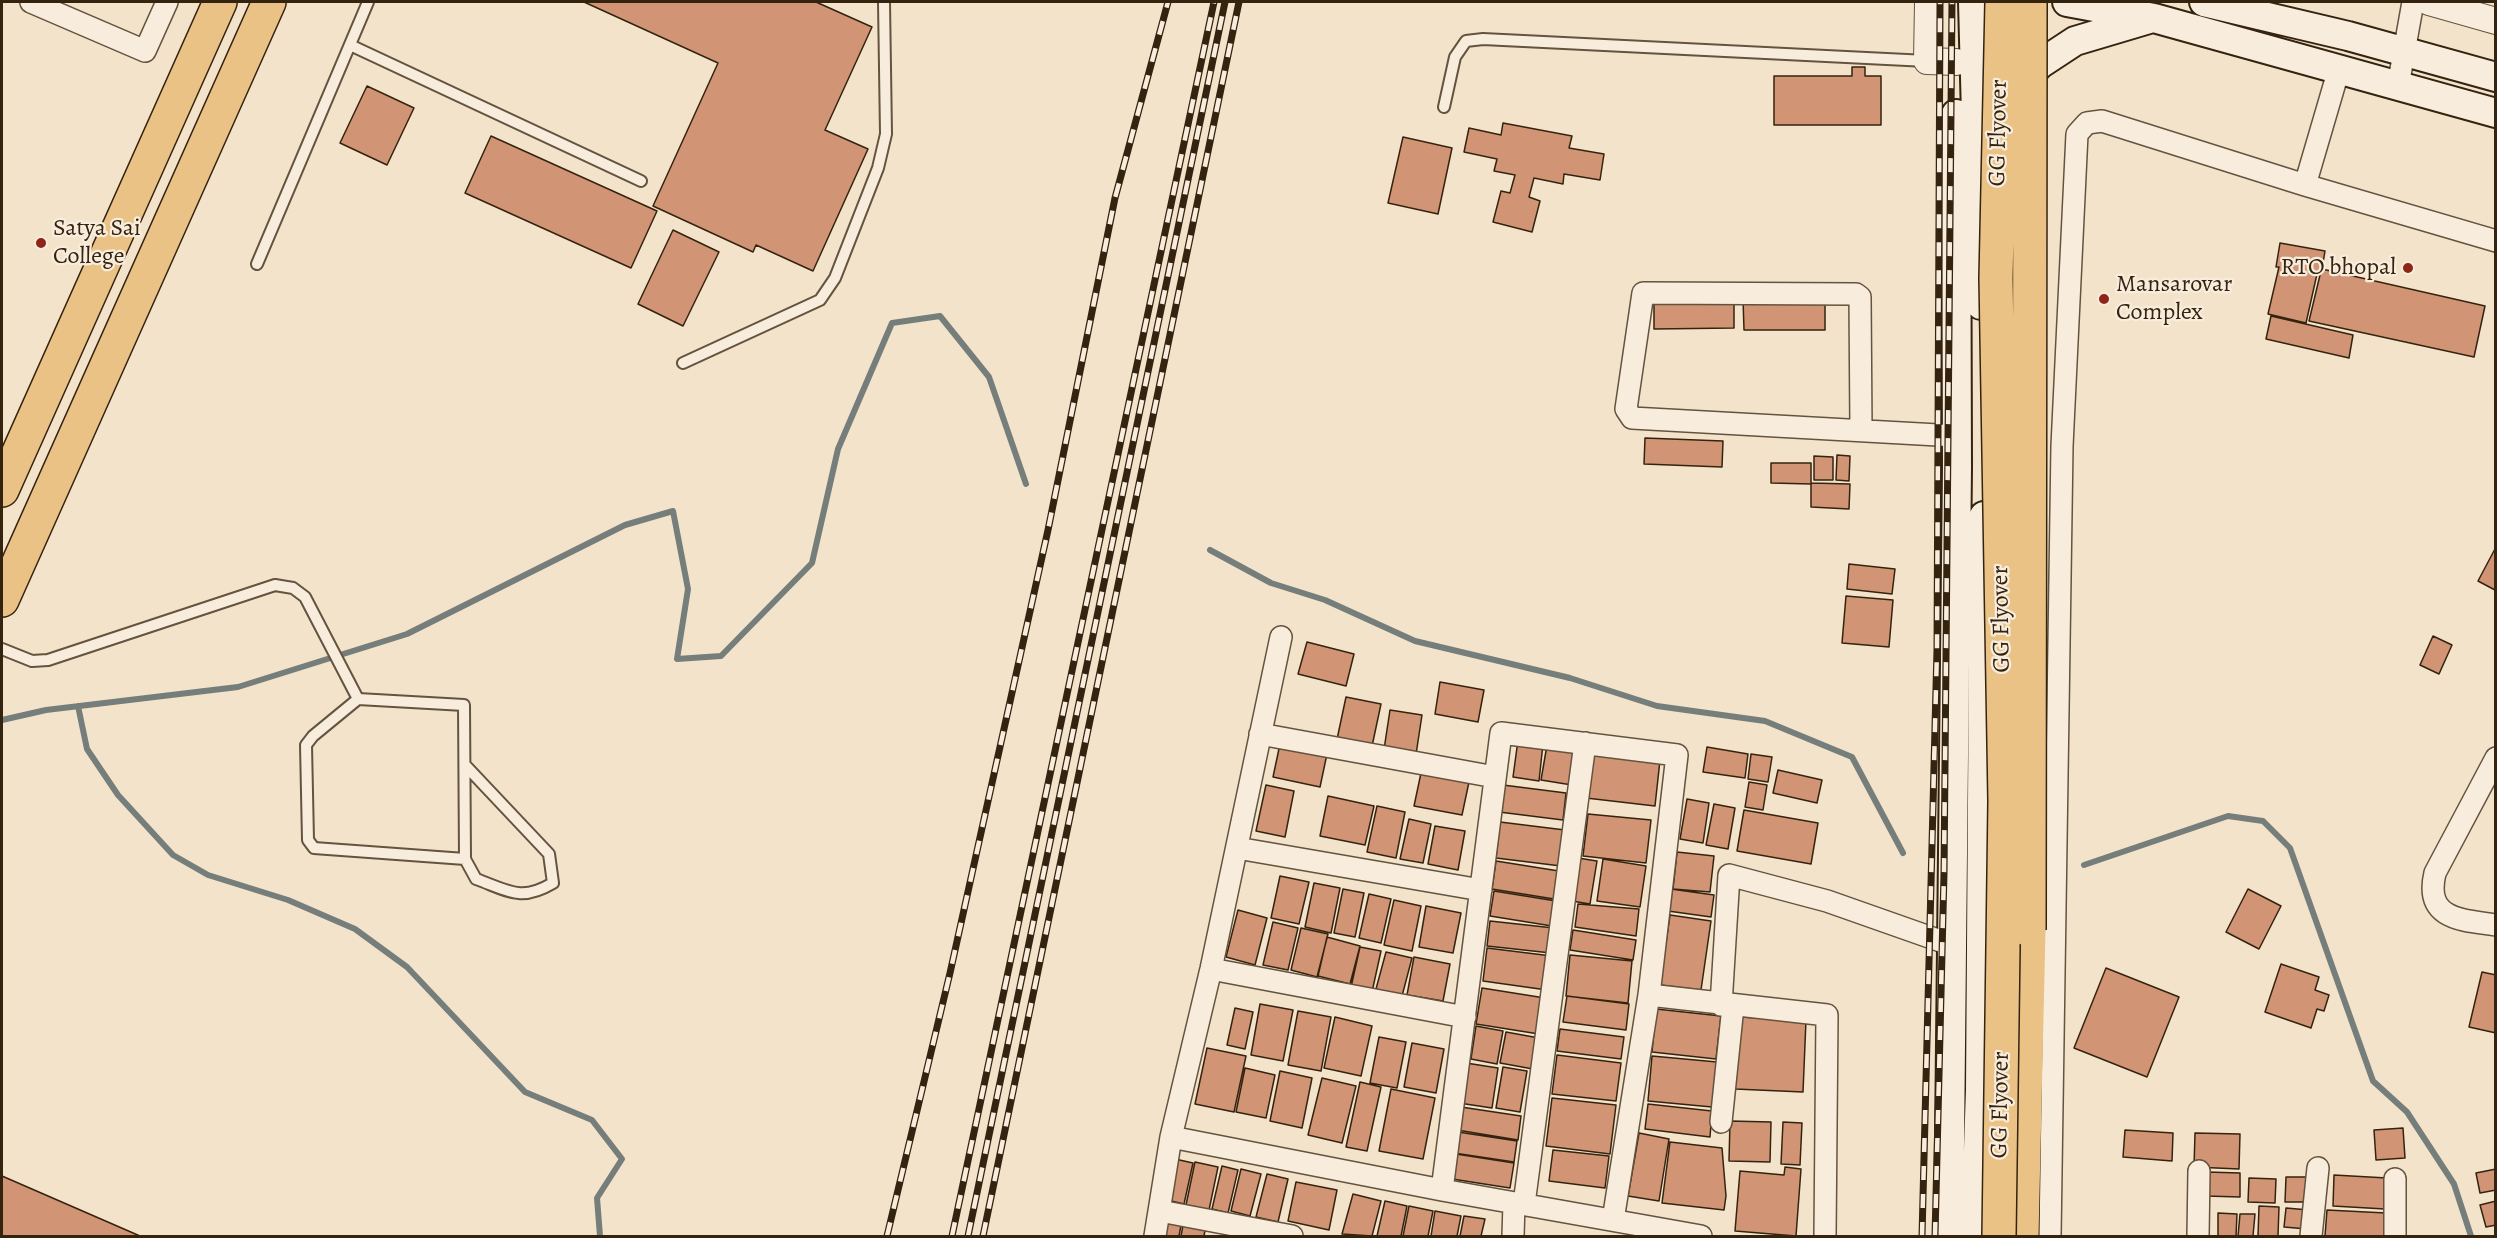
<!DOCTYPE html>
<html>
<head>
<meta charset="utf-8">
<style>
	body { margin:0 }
	#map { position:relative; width:2497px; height:1238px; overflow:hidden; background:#f4e3cb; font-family:Alegreya,serif }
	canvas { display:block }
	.frame { position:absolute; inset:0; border:3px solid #34230f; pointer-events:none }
</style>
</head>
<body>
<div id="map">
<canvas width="2497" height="1238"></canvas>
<div class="frame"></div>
</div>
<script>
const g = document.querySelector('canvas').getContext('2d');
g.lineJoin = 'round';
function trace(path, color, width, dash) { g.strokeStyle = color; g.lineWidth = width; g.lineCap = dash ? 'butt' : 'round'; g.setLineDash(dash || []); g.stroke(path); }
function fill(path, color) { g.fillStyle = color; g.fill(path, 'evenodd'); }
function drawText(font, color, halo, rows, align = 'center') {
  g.font = font + ' Alegreya,serif'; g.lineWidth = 4.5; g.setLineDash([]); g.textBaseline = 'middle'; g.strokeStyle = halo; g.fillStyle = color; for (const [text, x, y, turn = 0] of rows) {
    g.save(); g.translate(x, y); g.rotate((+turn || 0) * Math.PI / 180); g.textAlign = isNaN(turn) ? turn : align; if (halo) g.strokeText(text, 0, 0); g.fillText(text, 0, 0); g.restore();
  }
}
const stream = new Path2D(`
	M1210,550L1271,583L1325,600L1415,641L1570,678L1657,706L1765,721L1852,757L1903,853
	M78,706L87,749L118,795L173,855L208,875L288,900L355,929L407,967L525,1092L592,1120L622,1159L597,1198L600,1236
	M2,720L46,710L238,687L407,634L625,525L673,511L688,589L677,659L721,656L812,563L838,449L892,323L940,316L989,377L1026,484
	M2084,865L2228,816L2263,821L2290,848L2373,1081L2407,1112L2454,1184L2471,1236`);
const building = new Path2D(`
	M584,2H816L872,27L825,130L868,149L813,271L756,245L753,252L653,206L718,63Z
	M1852,67H1865V76H1881V125H1774V76H1852Z
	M367,86L414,108L387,165L340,143Z
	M1503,123L1572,136L1569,148L1604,154L1600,180L1564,174L1563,184L1534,178L1529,197L1540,201L1532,232L1493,222L1501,191L1510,193L1515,175L1494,171L1497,159L1464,152L1469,128L1501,135Z
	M491,136L657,211L631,268L465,193Z
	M1403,137L1452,148L1438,214L1388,203Z
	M673,230L719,252L683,326L638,304Z
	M2280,243L2325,251L2322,269L2485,306L2474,357L2309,321L2320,275L2317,274L2306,323L2268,314L2279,267H2276Z
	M1654,298H1734V328L1654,329Z
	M1743,299H1825V330H1744Z
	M2271,316L2353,335L2349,358L2266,339Z
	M1645,438L1723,441L1722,467L1644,464Z
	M1837,455L1850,456L1849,481L1836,480Z
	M1814,456L1833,457V480H1814Z
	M1771,463H1811V484L1771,483Z
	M1811,483L1850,484L1849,509L1811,507Z
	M2496,547V588L2495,590L2478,581Z
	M1849,564L1895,569L1892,594L1847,589Z
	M1846,596L1893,600L1889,647L1842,643Z
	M2433,636L2452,645L2439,674L2420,665Z
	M1307,642L1354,654L1346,686L1298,674Z
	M1440,682L1484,690L1478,722L1435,714Z
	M1346,697L1381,704L1371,751L1336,744Z
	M1390,710L1422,715L1415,761L1383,756Z
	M1518,740L1543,744L1539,781L1513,777Z
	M1280,744L1327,754L1320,787L1273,777Z
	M1547,745L1578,750L1572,785L1541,780Z
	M1707,747L1748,754L1745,778L1703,772Z
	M1591,752L1660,760L1655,806L1586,798Z
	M1751,754L1772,757L1768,782L1748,779Z
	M1778,770L1822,780L1817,803L1773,793Z
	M1421,773L1469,782L1462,815L1414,806Z
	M1749,782L1767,785L1763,810L1745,807Z
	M1266,785L1294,791L1285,837L1256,831Z
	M1503,785L1566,793L1563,820L1499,812Z
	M1328,796L1374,806L1365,845L1320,836Z
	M1687,799L1709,803L1703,843L1680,839Z
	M1714,804L1735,808L1728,849L1706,845Z
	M1377,806L1405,812L1396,858L1367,852Z
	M1744,810L1818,823L1811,864L1737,851Z
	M1588,814L1651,820L1646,863L1583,856Z
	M1409,819L1431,824L1423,863L1400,859Z
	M1500,822L1565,830L1561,866L1496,858Z
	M1435,826L1465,831L1458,870L1428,864Z
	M1677,852L1714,856L1710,892L1673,889Z
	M1578,858L1597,861L1590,904L1572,901Z
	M1603,859L1646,866L1640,907L1597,901Z
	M1496,861L1559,871L1554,899L1492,889Z
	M1280,876L1309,882L1299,924L1271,918Z
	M1314,883L1340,888L1331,933L1305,927Z
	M1343,889L1364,893L1355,937L1334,933Z
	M1671,889L1714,895L1711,917L1668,911Z
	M2248,889L2281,906L2259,949L2226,932Z
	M1494,891L1556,901L1552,926L1490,916Z
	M1369,894L1391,899L1381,943L1359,938Z
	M1394,900L1421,906L1412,951L1384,945Z
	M1578,904L1639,909L1636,936L1575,927Z
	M1426,906L1461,913L1453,953L1419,947Z
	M1238,910L1267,918L1255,965L1226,957Z
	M1670,915L1711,921L1701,990L1660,985Z
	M1490,921L1554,928L1551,953L1487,946Z
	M1273,922L1298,928L1288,970L1263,965Z
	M1301,928L1328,934L1317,977L1291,970Z
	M1573,930L1636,940L1633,960L1570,950Z
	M1327,937L1360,946L1350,984L1318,976Z
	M1360,947L1381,951L1372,992L1351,987Z
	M1487,948L1552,956L1547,990L1483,981Z
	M1386,952L1412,958L1402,996L1376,989Z
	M1570,955L1632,961L1628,1003L1566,996Z
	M1414,957L1450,964L1443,1001L1407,995Z
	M2281,964L2319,977L2315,990L2329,995L2324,1011L2317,1009L2311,1028L2265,1012Z
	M2106,968L2179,997L2147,1077L2074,1048Z
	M2482,972L2496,975V1033L2469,1027Z
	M1482,988L1545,998L1539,1034L1476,1024Z
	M1567,996L1629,1004L1626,1030L1563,1022Z
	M1260,1004L1293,1010L1283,1061L1251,1055Z
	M1235,1008L1253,1012L1245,1049L1227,1045Z
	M1656,1009L1721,1016L1716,1059L1652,1052Z
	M1298,1011L1331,1017L1321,1071L1288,1065Z
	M1335,1017L1372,1026L1361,1076L1324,1068Z
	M1739,1017L1806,1020L1803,1092L1735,1089Z
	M1476,1026L1503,1031L1497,1064L1471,1059Z
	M1560,1029L1624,1037L1621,1059L1557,1051Z
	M1506,1032L1539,1038L1533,1069L1500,1063Z
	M1379,1037L1406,1042L1397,1088L1370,1083Z
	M1412,1043L1444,1049L1436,1093L1404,1087Z
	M1207,1048L1246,1056L1234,1112L1195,1104Z
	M1557,1055L1621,1063L1616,1101L1552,1094Z
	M1652,1056L1717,1062L1712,1107L1648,1101Z
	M1466,1063L1498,1068L1492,1108L1459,1103Z
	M1503,1067L1527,1071L1520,1112L1496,1108Z
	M1245,1068L1275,1075L1266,1118L1236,1112Z
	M1280,1071L1312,1078L1302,1128L1270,1121Z
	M1322,1078L1356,1086L1342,1143L1308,1135Z
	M1360,1082L1381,1087L1367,1151L1346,1147Z
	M1391,1089L1435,1098L1423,1159L1379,1151Z
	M1552,1098L1616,1105L1610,1154L1546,1146Z
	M1648,1104L1712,1111L1710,1137L1645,1129Z
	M1461,1107L1521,1116L1518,1140L1457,1130Z
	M1730,1121L1771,1122L1770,1162L1729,1161Z
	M1783,1122L1802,1123L1800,1165L1781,1164Z
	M2403,1128L2405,1158L2376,1160L2374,1130Z
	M2125,1130L2173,1133L2172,1161L2123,1157Z
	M1458,1132L1517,1141L1514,1162L1454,1153Z
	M1639,1133L1669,1139L1659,1201L1628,1196Z
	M2195,1133L2240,1134L2239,1169L2194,1167Z
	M1670,1142L1722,1148L1726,1196L1724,1210L1662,1203Z
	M1553,1150L1609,1156L1605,1188L1549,1181Z
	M1456,1154L1514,1163L1510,1188L1452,1179Z
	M1175,1159L1193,1163L1184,1204L1167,1200Z
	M1195,1162L1218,1167L1209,1210L1186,1205Z
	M1222,1166L1238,1170L1228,1213L1212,1209Z
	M1785,1167L1801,1169L1796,1236L1735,1231L1740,1171L1784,1175Z
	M1241,1169L1261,1174L1250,1216L1231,1211Z
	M2496,1169V1190L2480,1193L2476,1173Z
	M2207,1172L2240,1173V1197L2206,1196Z
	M1267,1174L1288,1179L1278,1222L1256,1217Z
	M2334,1175L2387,1178L2385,1209L2333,1206Z
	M2,1176L140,1236H2Z
	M2286,1177H2309L2308,1202H2285Z
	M2249,1178L2276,1179L2275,1203L2248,1202Z
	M1296,1182L1337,1190L1329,1230L1288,1221Z
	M1353,1194L1381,1201L1372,1236L1342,1234Z
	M1385,1201L1407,1206L1401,1236H1377Z
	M2496,1201V1225L2486,1227L2480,1205Z
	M1409,1206L1433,1211L1428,1236H1403Z
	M2259,1206L2279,1207L2278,1236H2258Z
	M2286,1208L2309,1210L2307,1229L2284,1227Z
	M2327,1210L2386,1213L2385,1236H2325Z
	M1435,1211L1461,1216L1457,1236H1431Z
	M2218,1213L2237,1214L2236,1236H2218Z
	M2240,1214H2255L2253,1236H2238Z
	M1464,1216L1485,1219L1481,1236H1460Z
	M1165,1217L1182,1220L1179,1236H1161Z
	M1184,1220L1206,1225L1204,1236H1181Z`);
const service = new Path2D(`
	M350,45L641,181
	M1444,107L1455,57L1466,41L1483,39L1927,61
	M257,264L368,2
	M683,363L820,300L835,278L878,168L886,134L884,2
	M2,649L32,661L48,660L275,585L293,588L305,597L358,699L464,705L465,859L476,879C509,891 521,902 553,883L549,854L465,765
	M358,699L313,736L306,745L308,840L314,848L465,859`);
const minor = new Path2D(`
	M31,2L145,51L167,2
	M2398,86L2413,2
	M2305,185L2339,69
	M1861,430L1860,297L1856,294L1643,293L1626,409L1632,418L1956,436
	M1260,734L1495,777
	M2496,758L2435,873C2424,920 2462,920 2496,925
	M1237,848L1481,890
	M1211,969L1465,1017
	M1649,995L1827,1015L1825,1236
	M1721,1005L1729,875L1827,901L1952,945
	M1721,1122L1733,1006
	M1171,1137L1442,1190L1701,1236
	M1442,1190L1501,733L1677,755L1649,995L1613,1220
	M1524,1204L1585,743
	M1160,1211L1292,1236
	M1155,1236L1171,1137L1211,969L1281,637
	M1513,1236L1514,1203
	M2050,1236L2062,446L2077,134L2087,123L2102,121L2305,185L2496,241
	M2198,1236L2199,1171
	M2311,1236L2318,1168
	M2395,1236V1179`);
const tertiary = new Path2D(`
	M1928,2L1927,61L1956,62
	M2429,2L2496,21`);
const secondary = new Path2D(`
	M1973,2L1981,305
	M2067,2L2154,18L2496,113
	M2204,2L2348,36L2496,77
	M2019,85L2040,64L2075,41L2149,19
	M1949,1236L1957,467L1956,114
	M1975,1236L1980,1090L1984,516`);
const primary = new Path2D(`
	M2,490L220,2
	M2,600L269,2
	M2022,1236L2029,930`);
const rail = new Path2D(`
	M887,1236L950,973L1048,530L1115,198L1168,2
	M952,1236L1214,2
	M968,1236L1225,2
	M983,1236L1239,2
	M1922,1236L1937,649L1940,2
	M1935,1236L1944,873L1952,2`);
const primaryBridge = new Path2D(`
	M2029,930L2030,2
	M1999,1236L2005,801L1996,278L2002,2`);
const markers = [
	[41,243,6,"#8f2418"],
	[2408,268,6,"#8f2418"],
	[2104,299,6,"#8f2418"]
];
const streetNames = [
	["GG Flyover",1999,133,-89],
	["GG Flyover",2002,619,-91],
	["GG Flyover",2001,1105,-89]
];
const poiNames = [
	["Satya Sai",53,229],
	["College",53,257],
	["RTO bhopal",2396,268,"right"],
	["Mansarovar",2116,285],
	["Complex",2116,313]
];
trace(stream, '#757e7a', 6);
fill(building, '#d19475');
trace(building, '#34230f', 1.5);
trace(service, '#64533e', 14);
trace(minor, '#64533e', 24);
trace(tertiary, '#64533e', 28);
trace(secondary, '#34230f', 32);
trace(primary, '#34230f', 36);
trace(service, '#f8eddd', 10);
trace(minor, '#f8eddd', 21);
trace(tertiary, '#f8eddd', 26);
trace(secondary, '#f8eddd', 28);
trace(primary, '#eac286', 33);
trace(rail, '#34230f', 7);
trace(rail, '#f8eddd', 4.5, [14]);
trace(primaryBridge, '#34230f', 36, []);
trace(primaryBridge, '#eac286', 33);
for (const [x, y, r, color] of markers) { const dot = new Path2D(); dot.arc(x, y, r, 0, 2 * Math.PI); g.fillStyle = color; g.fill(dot); trace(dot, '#f8eddd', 2); }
drawText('24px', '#34230f', '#f8eddd', streetNames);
drawText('24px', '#34230f', '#f8eddd', poiNames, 'left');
</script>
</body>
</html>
